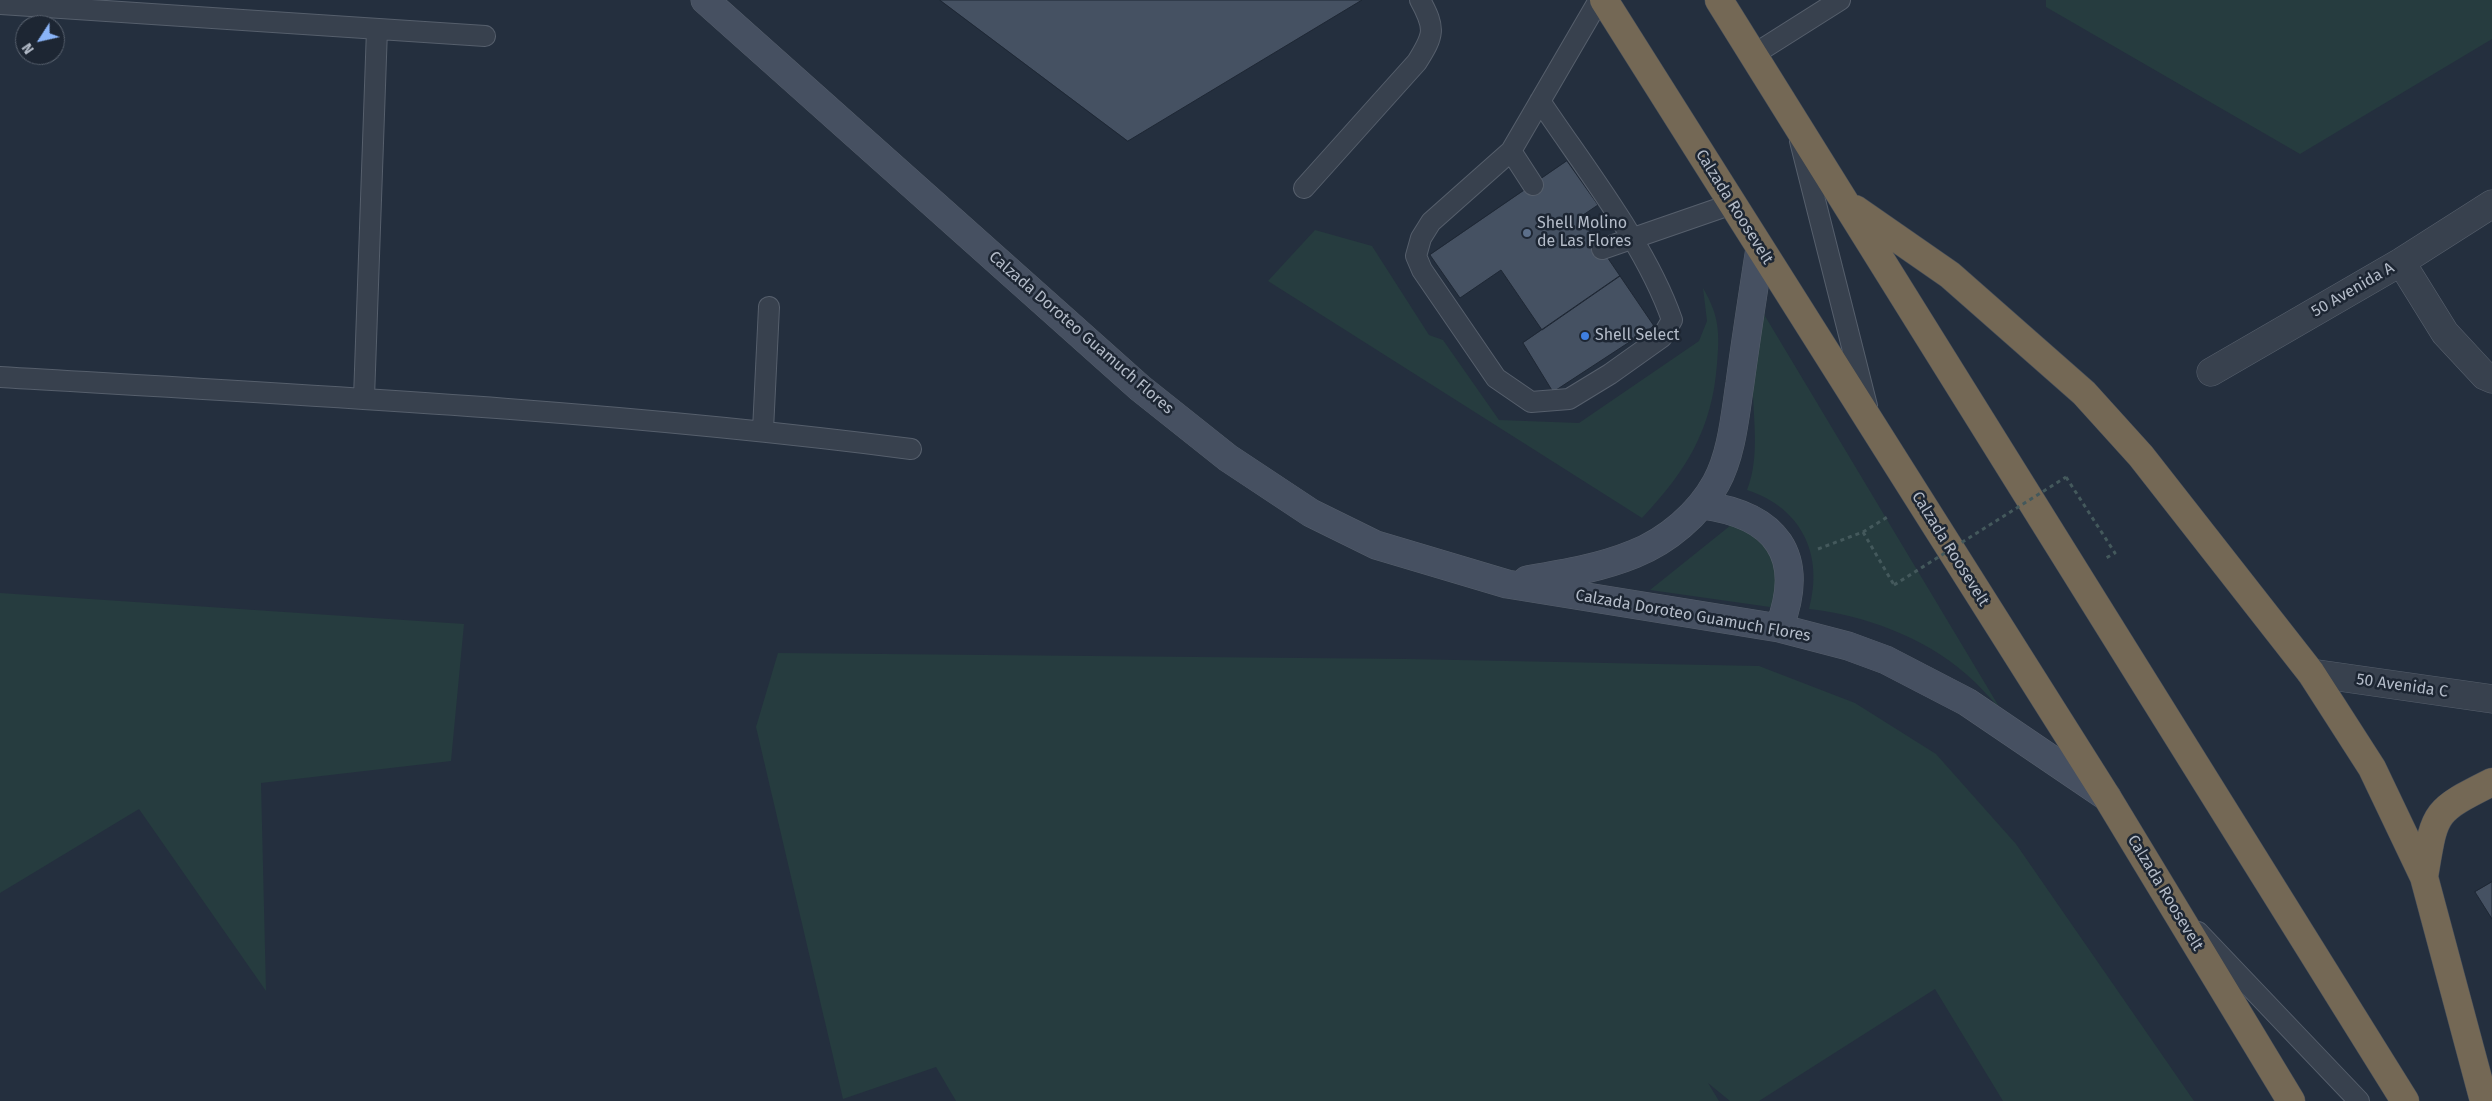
<!DOCTYPE html>
<html>
<head>
<meta charset="utf-8">
<style>
	body { margin:0 }
	#map { position:relative; width:2492px; height:1101px; overflow:hidden; background:#242f3e; font-family:"Fira Sans",sans-serif }
	canvas { display:block }
	.north { position:absolute; left:15px; top:15px; width:50px; height:50px; box-sizing:border-box; background:#1d2633; border:1px solid #59626f; border-radius:50%; rotate:235deg; font-size:14px; font-weight:700; line-height:20px; text-align:center; color:#b4bcc9 }
	.north::after { content:''; display:block; margin:auto; width:18px; height:22px; background:#8ab4f8; clip-path:polygon(50% 0,100% 100%,50% 72%,0 100%) }
</style>
</head>
<body>
<div id="map">
<canvas width="2492" height="1101"></canvas>
<div class="north">N</div>
</div>
<script>
const g = document.querySelector('canvas').getContext('2d');
g.lineJoin = 'round';
function fill(path, color) { g.fillStyle = color; g.fill(path, 'evenodd'); }
function trace(path, color, width, dash) { g.strokeStyle = color; g.lineWidth = width; g.lineCap = dash ? 'butt' : 'round'; g.setLineDash(dash || []); g.stroke(path); }
function drawText(font, color, halo, rows, align = 'center') {
  g.font = font + ' "Fira Sans",sans-serif'; g.lineWidth = 5; g.setLineDash([]); g.textBaseline = 'middle'; g.strokeStyle = halo; g.fillStyle = color; for (const [text, x, y, turn = 0] of rows) {
    g.save(); g.translate(x, y); g.rotate((+turn || 0) * Math.PI / 180); g.textAlign = isNaN(turn) ? turn : align; if (halo) g.strokeText(text, 0, 0); g.fillText(text, 0, 0); g.restore();
  }
}
const green = new Path2D(`
	M2046,0H2492V39L2300,154L2046,7Z
	M1315,230L1372,246L1429,335L1443,340L1499,420L1579,423L1699,341L1707,321L1703,288C1719,315 1720,333 1717,364C1712,430 1686,471 1642,518L1268,281Z
	M1759,306L2001,710C1990,698 1979,685 1966,674C1924,637 1864,615 1809,609C1824,555 1802,508 1747,490C1761,455 1752,416 1753,379C1754,355 1757,330 1759,306Z
	M1731,525L1741,526L1776,553L1777,598L1770,607L1650,590Z
	M0,593L464,624L451,761L261,783L266,991L139,809L0,893Z
	M778,653L1407,659L1759,666L1855,703L1936,754L2016,844L2194,1101H2003L1935,989L1759,1101H1730L1708,1083L1719,1101H956L936,1067L843,1099L756,727Z`);
const building = new Path2D(`
	M940,0H1362L1128,141Z
	M1567,161L1598,205L1580,217L1620,276L1542,330L1501,270L1460,298L1430,255Z
	M1620,276L1654,326L1553,392L1523,343Z
	M2492,882V919L2475,892Z`);
const path = new Path2D(`
	M2066,477L2115,553L2106,558
	M1863,532L1894,585
	M1818,549L1863,532L1889,516`);
const lane = new Path2D(`
	M0,4L485,36
	M1753,55L1840,0
	M1800,141L1867,406
	M1511,151L1431,222L1421,238L1416,256L1422,270L1496,378L1531,402L1569,399L1610,374L1662,337L1672,320C1646,245 1584,167 1540,101
	M1533,185L1511,151L1599,0
	M1304,188L1417,62C1434,35 1436,29 1420,0
	M1602,249L1732,204
	M0,377C304,395 609,410 911,449
	M364,398L377,29
	M763,430L769,307
	M2198,932L2359,1101`);
const street = new Path2D(`
	M2401,262L2445,333L2485,376L2492,379
	M2211,372L2401,262L2492,204
	M2311,673L2492,699`);
const secondary = new Path2D(`
	M705,0L1140,388L1228,458L1311,513L1376,545L1507,584L1779,628L1848,646L1886,660L1967,702L2107,797
	M1702,505C1776,515 1807,555 1779,628
	M1527,580C1563,574 1600,568 1634,554C1667,541 1699,514 1716,483C1732,454 1735,415 1740,383C1746,338 1753,293 1760,248`);
const highway = new Path2D(`
	M1604,0L2107,797L2291,1101
	M1719,0L2405,1101
	M1855,209L1950,275L2084,393L2141,456L2311,673L2372,768L2424,877L2484,1101
	M2424,877C2435,812 2432,812 2492,782`);
const pathBridge = new Path2D(`
	M1894,585L2066,477`);
const markers = [
	[1527,233,5,"#5c6f8a"],
	[1585,336,5,"#3f7fe0"]
];
const streetNames = [
	["Calzada Roosevelt",1734,207,58],
	["50 Avenida A",2353,290,-30],
	["Calzada Doroteo Guamuch Flores",1081,333,41],
	["Calzada Roosevelt",1950,549,58],
	["Calzada Doroteo Guamuch Flores",1693,616,10],
	["50 Avenida C",2402,686,8],
	["Calzada Roosevelt",2165,893,59]
];
const poiNames = [
	["Shell Molino",1537,224],
	["de Las Flores",1537,242],
	["Shell Select",1595,336]
];
fill(green, '#263c3f');
fill(building, '#455162');
trace(building, '#1f2835', 1);
trace(lane, '#565f6c', 22);
trace(street, '#565f6c', 29);
trace(secondary, '#565f6c', 29);
trace(highway, '#434c59', 29);
trace(path, '#44595c', 3, [4, 4]);
trace(lane, '#38414e', 20);
trace(street, '#38414e', 28);
trace(secondary, '#465061', 28);
trace(highway, '#746855', 28);
trace(pathBridge, '#44595c', 3, [4, 4]);
for (const [x, y, r, color] of markers) { const dot = new Path2D(); dot.arc(x, y, r, 0, 2 * Math.PI); g.fillStyle = color; g.fill(dot); trace(dot, '#1d2633', 2); }
drawText('16px', '#b4bcc9', '#1d2633', streetNames);
drawText('16px', '#b4bcc9', '#1d2633', poiNames, 'left');
</script>
</body>
</html>
